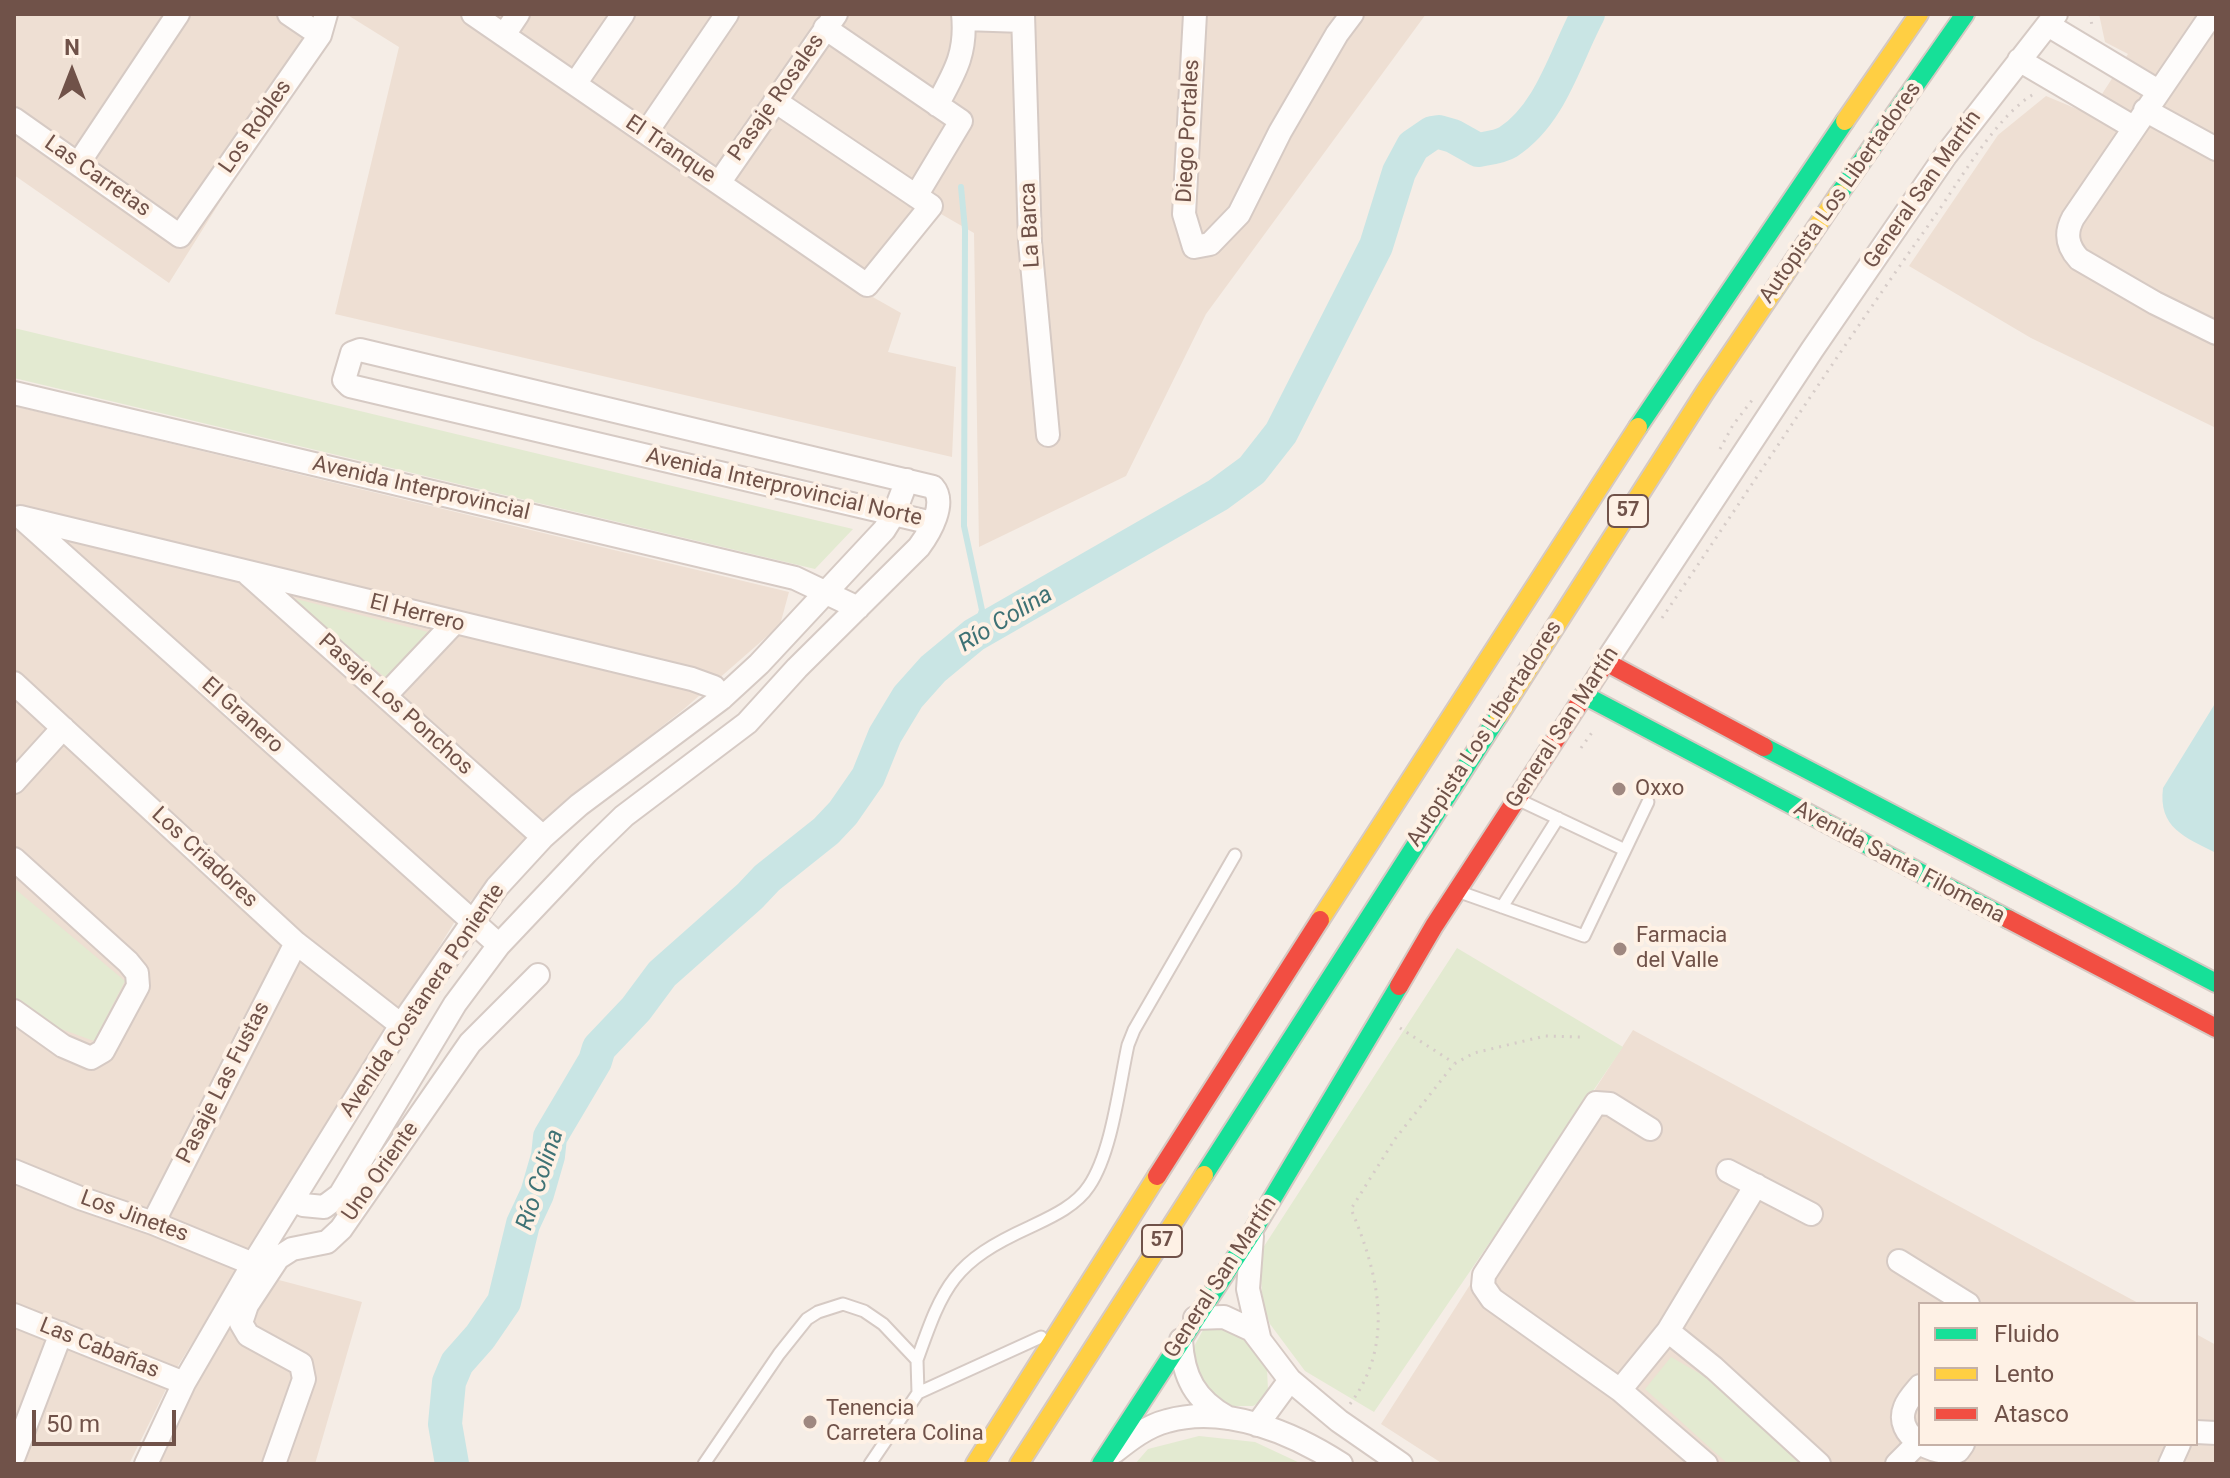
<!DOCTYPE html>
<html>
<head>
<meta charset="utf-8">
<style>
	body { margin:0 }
	#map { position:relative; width:2230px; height:1478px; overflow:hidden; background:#f5ede6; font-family:Roboto,sans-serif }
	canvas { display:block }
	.frame { position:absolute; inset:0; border:16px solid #705249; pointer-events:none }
	.legend { position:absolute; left:1918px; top:1302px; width:280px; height:144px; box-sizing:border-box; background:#fef1e5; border:2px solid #c5b1a7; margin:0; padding:10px 14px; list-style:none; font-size:24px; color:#705249 }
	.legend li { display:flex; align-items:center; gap:16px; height:40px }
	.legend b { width:40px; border:2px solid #c5b1a7 }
	.north { position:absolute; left:32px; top:32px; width:80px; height:80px; -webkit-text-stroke:6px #fef1e5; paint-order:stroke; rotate:0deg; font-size:22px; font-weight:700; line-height:32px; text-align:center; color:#705249 }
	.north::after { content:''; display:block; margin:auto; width:28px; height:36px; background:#705249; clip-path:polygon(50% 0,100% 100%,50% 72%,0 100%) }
	.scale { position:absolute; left:32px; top:1410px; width:144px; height:36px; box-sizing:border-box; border:4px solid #705249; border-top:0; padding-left:10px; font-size:24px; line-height:28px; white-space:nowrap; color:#705249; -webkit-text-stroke:6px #fef1e5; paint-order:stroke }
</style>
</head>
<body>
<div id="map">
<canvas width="2230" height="1478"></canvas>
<div class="frame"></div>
<ul class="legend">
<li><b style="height:10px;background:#16e098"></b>Fluido</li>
<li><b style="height:10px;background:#ffcf43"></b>Lento</li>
<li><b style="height:10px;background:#f24e42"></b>Atasco</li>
</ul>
<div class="north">N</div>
<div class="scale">50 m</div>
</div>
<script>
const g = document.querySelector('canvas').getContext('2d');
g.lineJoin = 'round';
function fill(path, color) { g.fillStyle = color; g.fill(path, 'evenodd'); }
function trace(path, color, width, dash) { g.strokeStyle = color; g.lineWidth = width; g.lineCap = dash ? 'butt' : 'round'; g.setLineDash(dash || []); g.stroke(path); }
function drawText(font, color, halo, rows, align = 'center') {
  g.font = font + ' Roboto,sans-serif'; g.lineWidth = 8; g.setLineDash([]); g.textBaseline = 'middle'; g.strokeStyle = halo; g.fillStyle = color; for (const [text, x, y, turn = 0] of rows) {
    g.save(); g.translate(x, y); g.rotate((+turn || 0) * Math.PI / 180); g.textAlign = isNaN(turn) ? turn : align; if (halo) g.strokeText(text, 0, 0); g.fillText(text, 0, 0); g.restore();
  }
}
const residential = new Path2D(`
	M14,14H338L169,283L14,175Z
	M346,14H1426L1206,314L1126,476L979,547L974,233L941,214L871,296L901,313L888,352L956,367L952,457L335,314L399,47Z
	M2099,14H2216V428L2031,338L1909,266L1998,135L2046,96L2089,114L2128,54L2105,42Z
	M14,406L789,592L780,625L684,709L562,805L462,910L176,1369L129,1464H14Z
	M1633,1030L2140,1304H1920V1444H2196V1334L2216,1345V1464H1443L1381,1424Z
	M245,1271L362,1302L315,1464H158Z`);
const green = new Path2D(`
	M14,328L760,507L853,529L815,569L14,378Z
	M288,597L428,632L387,679Z
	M14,888L125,981L94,1041L42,1022L14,996Z
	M1457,948L1623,1047L1374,1412L1305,1371L1270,1324L1263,1305L1259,1254Z
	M1218,1323L1240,1330L1267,1369L1268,1390L1262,1401L1253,1406H1226L1212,1399L1190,1360L1191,1352L1203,1330Z
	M1671,1357L1709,1379L1804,1464H1728L1645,1389Z
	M1199,1436L1255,1442L1302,1464H1135L1148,1449Z`);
const water = new Path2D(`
	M2216,702V853C2185,837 2158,828 2163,788Z`);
const stream = new Path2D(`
	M961,187L965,229L964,526L982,610L974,635`);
const river = new Path2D(`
	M452,1464L445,1424L449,1382L457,1363L480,1337L504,1302L523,1224L537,1194L548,1156L550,1137L595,1061L599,1048L636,1009L662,974L750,896L767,878L826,831L843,813L868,777L885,735L908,697L933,669L974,635L1218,495L1252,470L1281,433L1376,246L1399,172L1413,146L1432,133L1439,132L1453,136L1478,150C1488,148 1500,147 1508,142C1551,114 1565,57 1588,14`);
const path = new Path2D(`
	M2090,14L2092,26
	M1720,449L1733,425L1753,399
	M1662,618C1753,484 1841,348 1935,216C1960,180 1998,114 2034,94
	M1581,748L1593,731
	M1400,1028L1454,1063
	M1350,1404C1396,1343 1378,1273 1351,1209L1395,1139L1454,1064L1474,1053L1545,1036L1582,1037`);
const lane = new Path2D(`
	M1517,799L1625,850
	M1457,891L1584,936L1648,802
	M1502,907L1558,818
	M917,1360C944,1284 953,1262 1030,1227C1051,1217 1076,1206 1089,1186C1112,1152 1119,1086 1128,1045L1134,1030L1235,855
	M704,1464L779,1354L807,1319L818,1312L843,1304L864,1311L883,1324L917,1360L918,1393
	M870,1464L918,1393L1041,1337`);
const street = new Path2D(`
	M289,14L320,35
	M473,14L867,285L931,206L775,101
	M1023,14L1030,242L1048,435
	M1195,14L1184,214L1194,247L1210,244L1239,214L1280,132L1337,34L1352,14
	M2212,14L2073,218C2065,233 2067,246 2079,259L2155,303L2216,333
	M964,19L1023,21
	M2048,25L2158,91
	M825,28L961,121L916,196
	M504,35L518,14
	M2019,60L2133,127
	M575,84L623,14
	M937,105C955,72 967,53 963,14
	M2145,110L2216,149
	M14,119L180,236L320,35L326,14
	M646,133L727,14
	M78,164L178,14
	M719,183L836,14
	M14,393L795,578L858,608
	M20,517L692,679L714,687L722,698
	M24,520L499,945
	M249,575L543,837
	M1606,662L1812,350L1946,155L2056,14
	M14,683L296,943L401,1025
	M385,696L454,623
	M14,782L63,728
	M14,859L128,962L137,973L138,986L103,1051L91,1058L63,1046L14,1011
	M1650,1129L1610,1104L1596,1103L1484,1275L1483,1286L1492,1299L1620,1390L1706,1464
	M14,1171L80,1198L153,1223L253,1264
	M1728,1171L1811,1214
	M294,1200L303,1205L324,1207L340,1195L455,1004L499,945L587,852L624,816L747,723L797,668L919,547C930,532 947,503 933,487L360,350L352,353L344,380L350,386L932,523
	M153,1223L296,943
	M1252,1236L1248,1289L1259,1337
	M1899,1261L1968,1304
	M14,1315L184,1383
	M1195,1318L1224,1317L1252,1330L1290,1380L1339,1421L1401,1464
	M1668,1331L1714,1368L1819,1464
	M1181,1340C1183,1377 1195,1400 1228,1418
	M1920,1386C1915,1392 1908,1399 1905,1407C1893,1436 1935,1457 1958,1451L1963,1444
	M1620,1390L1668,1331L1756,1185
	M1257,1425L1290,1380
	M2196,1432L2216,1433
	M1114,1452C1129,1440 1147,1426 1167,1421C1225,1404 1293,1433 1341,1464
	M14,1456L61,1333
	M146,1464L184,1383L253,1264L401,1025L497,887L543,837L579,805L722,698L759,664L884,530L894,514L907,480
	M274,1464L304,1379L301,1364L248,1335L241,1323L247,1305L278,1258L292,1249L327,1242L341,1229L470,1043L538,975
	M1897,1464L1918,1443
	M2170,1464L2179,1444`);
const fast = new Path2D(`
	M1839,194L1965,14
	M1638,427L1845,121
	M1584,695L2008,919
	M1764,747L2216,983
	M1204,1175L1499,715
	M1101,1464L1253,1231L1399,986`);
const slow = new Path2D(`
	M1845,121L1919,14
	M1499,715L1705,392L1839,194
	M1320,920L1638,427
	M975,1464L1157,1176
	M1019,1464L1204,1175`);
const jam = new Path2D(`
	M2008,919L2216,1028
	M1399,986L1434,926L1606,662L1764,747
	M1157,1176L1320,920`);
const markers = [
	[1619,789,8,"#9f8880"],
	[1620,949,8,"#9f8880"],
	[810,1422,8,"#9f8880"]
];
const shields = [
	[1628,511,40],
	[1162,1241,40]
];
const shieldNames = [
	["57",1628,511],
	["57",1162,1241]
];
const streetNames = [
	["Pasaje Rosales",777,98,-55],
	["Los Robles",256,127,-55],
	["Diego Portales",1189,131,-87],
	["El Tranque",670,150,34],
	["Las Carretas",97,177,35],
	["General San Martín",1923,190,-55],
	["Autopista Los Libertadores",1841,193,-55],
	["La Barca",1031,225,-93],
	["Avenida Interprovincial Norte",784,488,13],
	["Avenida Interprovincial",421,489,13],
	["El Herrero",417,614,14],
	["Pasaje Los Ponchos",395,705,42],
	["El Granero",242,716,42],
	["General San Martín",1563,728,-57],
	["Autopista Los Libertadores",1485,734,-57],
	["Los Criadores",204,858,43],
	["Avenida Santa Filomena",1899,863,28],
	["Avenida Costanera Poniente",423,1001,-56],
	["Pasaje Las Fustas",224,1083,-63],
	["Uno Oriente",381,1172,-55],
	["Los Jinetes",134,1217,20],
	["General San Martín",1221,1278,-57],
	["Las Cabañas",99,1349,22]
];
const poiNames = [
	["Oxxo",1635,789],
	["Farmacia",1636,936],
	["del Valle",1636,961],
	["Tenencia",826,1409],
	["Carretera Colina",826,1434]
];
const waterNames = [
	["Río Colina",1006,620,-31],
	["Río Colina",541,1180,-72]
];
fill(residential, '#eedfd3');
fill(green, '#e3ead1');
fill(water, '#c9e5e4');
trace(stream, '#c9e5e4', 6);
trace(river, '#c9e5e4', 34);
trace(lane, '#d6cac4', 15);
trace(street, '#d6cac4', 26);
trace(fast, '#d5c9c3', 22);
trace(slow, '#d5c9c3', 22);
trace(jam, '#d5c9c3', 22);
trace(path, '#d6ccc8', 3, [2, 6]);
trace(lane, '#fefcfb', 11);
trace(street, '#fefcfb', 22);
trace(fast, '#16e098', 18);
trace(slow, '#ffcf43', 18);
trace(jam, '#f24e42', 18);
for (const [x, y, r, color] of markers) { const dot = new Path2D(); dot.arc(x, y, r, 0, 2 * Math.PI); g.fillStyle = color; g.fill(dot); trace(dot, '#fef1e5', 3); }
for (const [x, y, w] of shields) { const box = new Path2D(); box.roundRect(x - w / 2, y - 16, w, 32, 6); g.fillStyle = '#fef1e5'; g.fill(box); trace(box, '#705249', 2); }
drawText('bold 20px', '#705249', null, shieldNames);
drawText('22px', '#705249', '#fef1e5', streetNames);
drawText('22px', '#705249', '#fef1e5', poiNames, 'left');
drawText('italic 24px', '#3e7275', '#fef1e5', waterNames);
</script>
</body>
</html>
